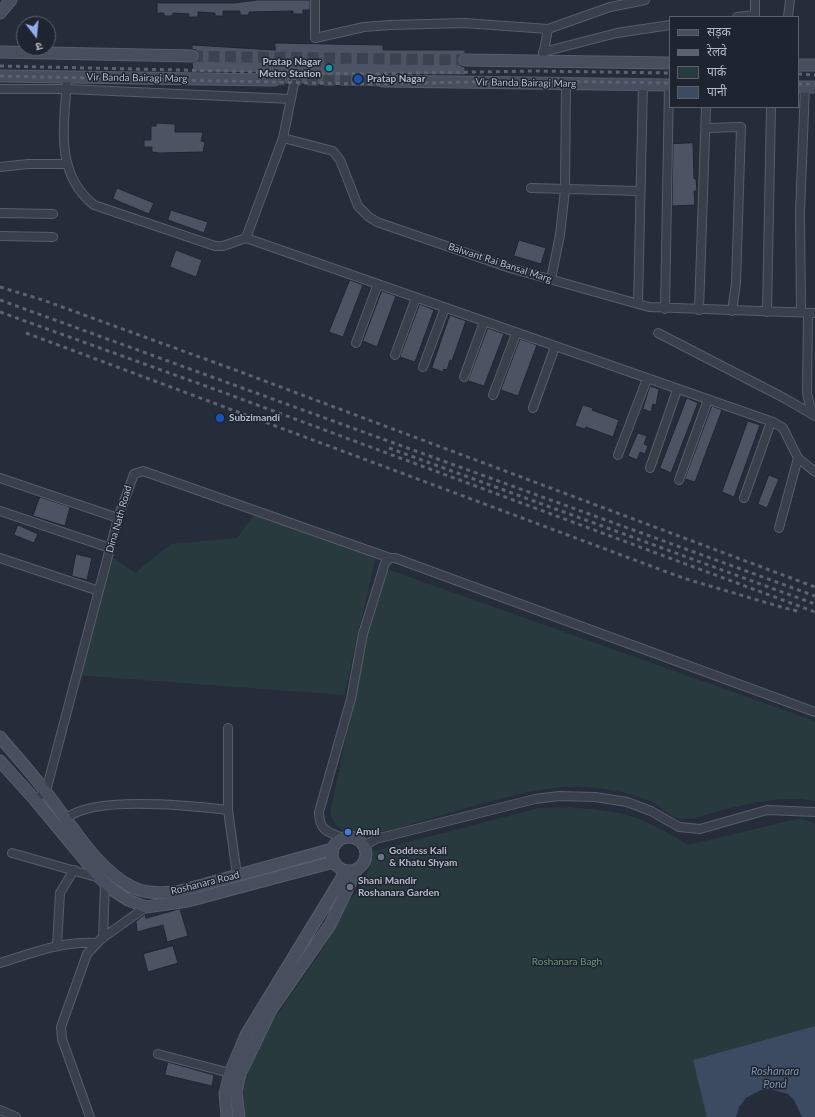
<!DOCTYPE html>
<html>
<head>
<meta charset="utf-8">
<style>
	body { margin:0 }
	#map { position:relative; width:815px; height:1117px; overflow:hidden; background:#252d3b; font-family:Lato,"Noto Sans Devanagari",sans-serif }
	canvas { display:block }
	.legend { position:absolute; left:669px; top:16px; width:130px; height:92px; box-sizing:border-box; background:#1e2430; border:1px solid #5a606c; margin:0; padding:5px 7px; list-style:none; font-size:12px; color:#b5bac7 }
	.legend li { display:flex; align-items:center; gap:8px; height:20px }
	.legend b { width:20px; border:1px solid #5a606c }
	.north { position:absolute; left:16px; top:16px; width:40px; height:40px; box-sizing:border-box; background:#1e2430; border:1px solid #5a606c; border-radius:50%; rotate:164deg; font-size:11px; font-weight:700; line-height:16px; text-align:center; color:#b5bac7 }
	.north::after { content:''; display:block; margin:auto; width:14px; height:18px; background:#91afef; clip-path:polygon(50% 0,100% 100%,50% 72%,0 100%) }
</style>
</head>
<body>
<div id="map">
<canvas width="815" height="1117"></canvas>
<ul class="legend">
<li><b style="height:5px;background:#474e5e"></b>सड़क</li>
<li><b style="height:5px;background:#5b6372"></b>रेलवे</li>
<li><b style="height:11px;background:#283a3d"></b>पार्क</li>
<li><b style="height:11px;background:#3c4a62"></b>पानी</li>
</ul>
<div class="north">उ</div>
</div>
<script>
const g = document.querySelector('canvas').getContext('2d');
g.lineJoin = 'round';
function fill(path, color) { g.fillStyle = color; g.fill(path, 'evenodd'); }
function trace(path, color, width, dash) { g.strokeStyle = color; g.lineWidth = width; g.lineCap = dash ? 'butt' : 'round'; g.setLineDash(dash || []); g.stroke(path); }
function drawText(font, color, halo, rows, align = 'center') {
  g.font = font + ' Lato,sans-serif'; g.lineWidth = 3; g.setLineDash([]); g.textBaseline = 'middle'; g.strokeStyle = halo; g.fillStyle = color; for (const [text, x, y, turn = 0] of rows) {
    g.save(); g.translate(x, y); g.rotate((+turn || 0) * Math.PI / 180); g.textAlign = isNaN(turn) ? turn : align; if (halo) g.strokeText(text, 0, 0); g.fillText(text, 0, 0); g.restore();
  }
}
const green = new Path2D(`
	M255,513L376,556L344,695L75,675L104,551L135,573L171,544L237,538Z
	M387,569L815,721V801C785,795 749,803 719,811C706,814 695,820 681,819C670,818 662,807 653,802C636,795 615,790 597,788C553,782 506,797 463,809C431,818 400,827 368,838C351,836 335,830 330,813L371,620Z
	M569,807C589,809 608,810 627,815C648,821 670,834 688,845L801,818L815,824V1117H244C237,1091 255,1051 268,1028L325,946L348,901L358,891L370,867V852L539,808Z`);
const water = new Path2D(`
	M815,1026V1117H707L693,1060Z`);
const pier = new Path2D(`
	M770,1089L788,1094L794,1100L802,1117H736L739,1107L746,1098L761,1090Z`);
const building = new Path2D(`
	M257,0H310V10H303V14H293V11L249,12V15H240V11H223V16H215V13L198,12V17H189V14L173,13L172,16H164V13H157V3H234Z
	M275,43L383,45V50H465V53L459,56L458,60L461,66L465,67V75L383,74L377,78L376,81L379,87L299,84L298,80L295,79L290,80L288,84H280V77L274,73L193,72L192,63L198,60L199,56L196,50L192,49V45L275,50Z
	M156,123L175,124V132H203L201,141L205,142L203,152L160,153L152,152V147H144V140H151V126H156Z
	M693,143L694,179H696L697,191H694L695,205L672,206L673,144Z
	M117,188L154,203L149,214L113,199Z
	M171,210L208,222L204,233L168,220Z
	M519,240L546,248L541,264L514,256Z
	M176,250L202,260L196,277L170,267Z
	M350,280L363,285L343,337L329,332Z
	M382,291L396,296L377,347L363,341Z
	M420,304L434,310L415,362L400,357Z
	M450,315L466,321L452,361L450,360L447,370L444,369L443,372L432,368Z
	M488,328L504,334L484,386L468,381Z
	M520,339L537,345L518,396L501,390Z
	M650,386L659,389L656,405L653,404L651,412L643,409Z
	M687,398L698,403L671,473L660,468Z
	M583,405L593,408L592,410L619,420L613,437L586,427L585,429L575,426Z
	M712,406L722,410L695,482L685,479Z
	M748,421L760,425L734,497L722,492Z
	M638,433L647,436L644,444L648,446L645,454L640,452L637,460L628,456Z
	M769,475L779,479L767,508L758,504Z
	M40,497L70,507L65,526L33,516Z
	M18,525L38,534L34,543L14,535Z
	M76,554L92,558L87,580L72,576Z
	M180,909L188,936L167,942L163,925L137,932L136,921L145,914L146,918Z
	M173,946L178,963L148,972L143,954Z
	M168,1062L214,1075L212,1086L165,1075Z`);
const secondaryTunnel = new Path2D(`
	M192,56L465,60
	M274,80L383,81`);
const street = new Path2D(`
	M315,0V38L364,27L390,25L464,23L548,29L610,7L645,0
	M737,17L755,15
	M755,17V0
	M788,17L790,0
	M543,52L617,33L670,25
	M543,56L548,29
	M67,77C65,123 53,172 94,205L215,246H223L246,238L773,422L783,428L798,458L815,472
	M294,84L283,138L333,151L340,160L358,206L369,217L377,222L510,268L649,307L815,313
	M0,89H67L291,99
	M706,128L741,127L736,283L732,311
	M0,167L28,164H66
	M531,188L640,191
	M0,213L53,214
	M0,236L53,237
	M246,238L283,138
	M551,279L560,235L565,190L566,84
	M638,303L643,85
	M665,309L669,85
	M699,310L706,107
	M767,312L771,107
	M801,312L800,212L805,87
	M808,313L807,393L810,406L815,416
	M658,333L786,399L815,416
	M356,343L378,284
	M395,355L416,298
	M423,367L445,308
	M464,377L484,322
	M493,395L516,334
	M533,408L555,347
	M618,455L647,379
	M650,468L677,390
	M0,478L118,518
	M679,480L708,400
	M744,498L771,422
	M0,511L110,548
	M779,528L798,458
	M0,558L99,591
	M228,728V810L237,875
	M35,800L46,791L118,518L134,474L143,471L390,558
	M66,819C91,795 193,806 228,810
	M343,838C327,832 319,830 319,812L351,699L363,634L385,563L390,558H395L815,712
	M364,846L376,839L535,799L559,796L595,797L627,802L651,811L679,827L700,829L767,810L815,812
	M12,853L100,878
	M103,938L105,883
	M57,945L60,893L74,870
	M0,963C32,953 62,941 96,943
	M158,1054L230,1073
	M0,1110L16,1117
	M90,1117L62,1039L61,1027L87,954L101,939L146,907`);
const secondary = new Path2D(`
	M0,13L11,0
	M0,52L192,56
	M465,60L670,63
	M798,65H815
	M0,76L274,80
	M383,81L670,85
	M798,87H815
	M0,737C15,755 31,772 45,791C71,823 94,867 132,887C146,894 162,893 177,892L332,849
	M0,761L35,800L99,877L113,890L128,900L146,907L188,901L334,862
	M332 854a17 17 0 1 1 34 0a17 17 0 1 1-34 0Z
	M227,1117L225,1094L230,1073L246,1035L346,871
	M239,1117L236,1092L240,1074L271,1010L330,925L357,869`);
const rail = new Path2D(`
	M0,66L358,74L534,71L670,73
	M798,74L815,75
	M0,76L358,84L534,81L670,83
	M798,84H815
	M0,287L43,300L238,371L815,587
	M0,300L815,596
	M0,312L225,393L815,612
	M26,333L683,578L781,607L801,612
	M389,448L815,604`);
const markers = [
	[329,68,4,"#0f9aa8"],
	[358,79,5,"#1a4fb4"],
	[220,418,5,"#1a4fb4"],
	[348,832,4,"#3f7fe0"],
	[381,857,4,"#6b7280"],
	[350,887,4,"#6b7280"]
];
const poiNames = [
	["Pratap Nagar",321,62,"right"],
	["Metro Station",321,74,"right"],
	["Pratap Nagar",367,79],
	["Subzimandi",229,418],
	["Amul",356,832],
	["Goddess Kali",389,851],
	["& Khatu Shyam",389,863],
	["Shani Mandir",358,881],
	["Roshanara Garden",358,893]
];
const streetNames = [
	["Vir Banda Bairagi Marg",137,78,1],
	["Vir Banda Bairagi Marg",526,83,1],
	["Balwant Rai Bansal Marg",500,263,18],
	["Dina Nath Road",119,519,-74],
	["Roshanara Road",205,883,-14]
];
const parkNames = [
	["Roshanara Bagh",567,962]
];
const waterNames = [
	["Roshanara",775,1071],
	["Pond",775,1084]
];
fill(green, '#283a3d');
fill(water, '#3c4a62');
fill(pier, '#252d3b');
fill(building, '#4c5464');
trace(building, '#202632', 1);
trace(secondaryTunnel, '#3b4250', 11, [11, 5.5]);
trace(street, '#575d69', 10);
trace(secondary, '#575d69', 13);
trace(street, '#393f4b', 8);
trace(secondary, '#474e5e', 11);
trace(rail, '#5b6372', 3, [4, 4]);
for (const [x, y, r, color] of markers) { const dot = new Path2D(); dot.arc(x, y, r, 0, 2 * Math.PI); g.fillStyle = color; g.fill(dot); trace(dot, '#1e2430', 1.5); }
drawText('bold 10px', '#b5bac7', '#1e2430', poiNames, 'left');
drawText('10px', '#b5bac7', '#1e2430', streetNames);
drawText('10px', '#6e9579', '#1e2430', parkNames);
drawText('italic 11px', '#7f8fab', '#1e2430', waterNames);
</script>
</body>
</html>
